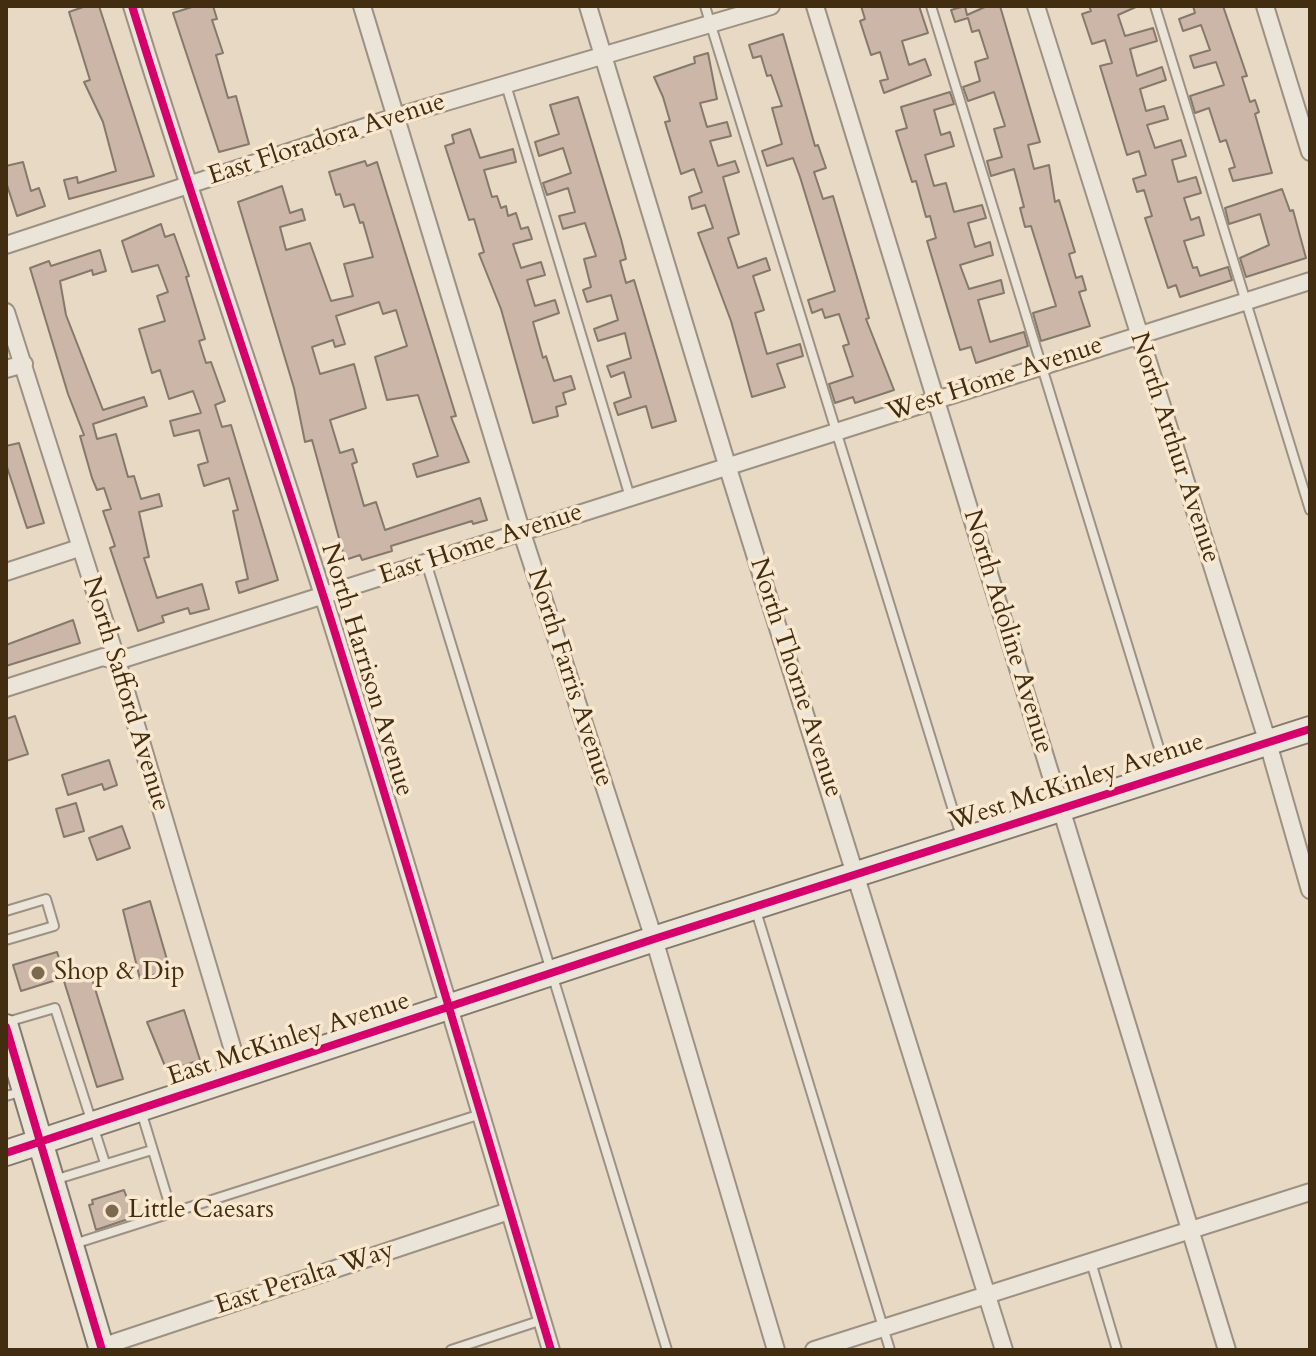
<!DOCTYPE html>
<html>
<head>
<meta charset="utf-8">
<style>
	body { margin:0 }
	#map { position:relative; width:1316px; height:1356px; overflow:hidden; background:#e8d9c5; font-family:Cardo,serif }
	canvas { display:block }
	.frame { position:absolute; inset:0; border:8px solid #422d10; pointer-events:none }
</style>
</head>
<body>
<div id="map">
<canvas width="1316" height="1356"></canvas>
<div class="frame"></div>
</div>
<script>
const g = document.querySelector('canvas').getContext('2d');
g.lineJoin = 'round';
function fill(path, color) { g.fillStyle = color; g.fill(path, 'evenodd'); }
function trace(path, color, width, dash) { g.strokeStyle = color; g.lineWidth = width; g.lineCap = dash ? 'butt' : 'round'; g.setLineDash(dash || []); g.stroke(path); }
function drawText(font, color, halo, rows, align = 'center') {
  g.font = font + ' Cardo,serif'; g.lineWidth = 7; g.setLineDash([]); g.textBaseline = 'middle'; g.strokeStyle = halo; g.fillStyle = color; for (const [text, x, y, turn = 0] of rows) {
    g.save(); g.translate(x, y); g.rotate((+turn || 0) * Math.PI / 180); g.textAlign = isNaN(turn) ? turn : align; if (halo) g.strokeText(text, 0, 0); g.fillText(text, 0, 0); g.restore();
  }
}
const building = new Path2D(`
	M86,6H99L154,176L69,199L64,180L77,177L78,183L116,171L103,122L84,82L90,80L69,12Z
	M195,6H213L217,19L212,20L223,53L216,55L228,98L236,96L249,144L219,152L173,13Z
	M861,6H919L928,33L902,41L909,65L925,59L931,75L884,93L880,81L888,79L880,52L871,55L860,21L865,19Z
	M965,6L967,15L987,6H1000L1040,142L1028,145L1034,169L1049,165L1055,202L1059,200L1075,252L1069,254L1076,278L1082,276L1086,290L1079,292L1090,326L1041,341L1033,313L1056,306L1031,226L1025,227L1020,208L1024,207L1014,169L991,176L987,161L1002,157L994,129L1005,126L994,92L968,101L963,87L980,81L975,62L988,58L979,30L972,32L968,18L955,22L951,10Z
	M1089,6H1138L1118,15L1125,36L1153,28L1157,41L1130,49L1137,76L1162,67L1166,80L1140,89L1146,111L1164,106L1168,119L1147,125L1155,148L1181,140L1186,156L1172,160L1178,182L1196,177L1201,193L1184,198L1191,220L1199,217L1204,235L1184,241L1193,268L1197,267L1200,276L1228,267L1232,280L1180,297L1176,285L1168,288L1145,218L1152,216L1144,190L1137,192L1133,179L1146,175L1139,151L1127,155L1100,66L1112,63L1105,40L1092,44L1082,14L1091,11Z
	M1193,6H1223L1247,76L1242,77L1250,102L1255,100L1259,112L1255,114L1272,173L1233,181L1229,169L1235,167L1226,140L1220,142L1209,108L1195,113L1190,96L1224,85L1216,62L1194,68L1190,56L1210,50L1201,25L1183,31L1179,19L1195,13Z
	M783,34L815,146L818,145L826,168L814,172L823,199L833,196L869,318L866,319L894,390L855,403L853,397L835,403L829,384L853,376L843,346L849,344L839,314L825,318L822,309L812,313L808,300L835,291L800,177L793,158L767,166L762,151L782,144L772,108L782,106L771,75L767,76L761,56L753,58L749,45Z
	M708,53L717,99L700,103L707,127L727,122L731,136L710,141L718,166L735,161L739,172L723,177L739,234L728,238L738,268L766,258L770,270L753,276L764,310L755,313L767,354L800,344L803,356L777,364L785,387L752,397L731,321L698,233L713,228L705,205L692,209L689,197L702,192L694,169L681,174L665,122L670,121L663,97L654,77L695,63L694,57Z
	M950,92L954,104L934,110L941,135L950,132L954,146L925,155L934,186L946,183L954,212L982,205L986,218L968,223L975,247L990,242L993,255L960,265L969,289L1001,280L1004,293L978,300L990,342L1024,332L1028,346L976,363L971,347L960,350L927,241L936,238L930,216L926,217L916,181L912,182L896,131L907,128L901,107Z
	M578,97L621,239L626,259L620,261L626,283L634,280L676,421L652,428L646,406L618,415L614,403L631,397L624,372L611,377L607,366L631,358L625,333L598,341L594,329L618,320L611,295L587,302L583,290L591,287L584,259L596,256L585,223L563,229L559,216L575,212L568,188L547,195L543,183L571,173L563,148L539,156L535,142L559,134L550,105Z
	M470,129L480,158L513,149L516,162L484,170L492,197L497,196L501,208L506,206L508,216L516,213L521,229L528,227L532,239L513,244L521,268L541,262L545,275L527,280L535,306L555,300L559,313L533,322L543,358L546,356L554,381L571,376L575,389L563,393L566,404L556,407L558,416L533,423L501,309L479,254L484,252L474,219L469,220L445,146L454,143L452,135Z
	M365,161L367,166L377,162L456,416L451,417L469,462L417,477L413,464L438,456L418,395L387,400L375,357L407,346L396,310L383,314L379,302L336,316L345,344L335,347L333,340L312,347L320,374L354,364L366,408L330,420L340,453L353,449L357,462L352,464L364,506L376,502L385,530L480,498L487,520L473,524L472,521L391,546L392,551L362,560L360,555L345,560L312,440L305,442L294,388L238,202L282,186L290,213L302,209L305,220L280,227L286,250L310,243L331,301L353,296L344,264L373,257L363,222L360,223L354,204L344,207L340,194L336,195L329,172Z
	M23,162L31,191L39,188L45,206L17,216L6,182V166Z
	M1282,189L1290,211L1293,210L1306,258L1246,277L1240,258L1269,245L1260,214L1229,224L1225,208Z
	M161,224L165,237L174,234L189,276L186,277L205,339L199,341L206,363L211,362L225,401L215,405L222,427L231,425L278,580L239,593L236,582L248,579L233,511L238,510L229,478L204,486L198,465L208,462L199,430L174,436L170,421L201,413L193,391L169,399L160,370L152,373L139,329L165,321L157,296L168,292L158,265L132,272L122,241Z
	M100,250L106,271L93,275L92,270L60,281L66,315L103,410L144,397L147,406L93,424L97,439L116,434L128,477L134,476L141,499L159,494L162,506L139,512L149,557L144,558L157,598L202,584L209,609L190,614L188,608L162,616L164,622L138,631L110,548L115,546L103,511L111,509L104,488L97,490L92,478L80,436L84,435L68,394L30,268L49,261L51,266Z
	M19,443L44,523L27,528L6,464V446Z
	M73,620L80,643L6,666V645Z
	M15,716L28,754L6,761V719Z
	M109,760L117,785L104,790L102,784L68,795L62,775Z
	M76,803L84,831L64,837L56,809Z
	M122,826L130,848L97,860L89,838Z
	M150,901L170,970L140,979L123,910Z
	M57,952L64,973L88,966L123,1079L97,1087L63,978L21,991L13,965Z
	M184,1010L200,1060L167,1071L147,1022Z
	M124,1190L134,1217L96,1230L89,1205L93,1204L92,1200Z`);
const service = new Path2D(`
	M705,6L961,836
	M931,6L1167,774
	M1155,6L1310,510
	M506,85L630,497
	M426,562L667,1350
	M6,911L46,899L54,926L6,940
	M756,911L890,1350
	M7,1022L55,1008L105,1163
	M6,1096L24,1091
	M141,1111L172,1213
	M54,1180L152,1150
	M74,1244L481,1114
	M1091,1262L1117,1350
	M451,1350L542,1320`);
const minor = new Path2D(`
	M132,6C193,205 261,400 324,598C403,848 476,1099 551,1350
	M362,6L522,533L654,939L776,1350
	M588,6L727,465L1004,1350
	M815,6L1227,1350
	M1036,6L1268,743L1310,890
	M1265,6L1310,152
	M6,245L395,117L771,6
	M6,312L117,661L241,1077
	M6,369L24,364
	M6,572L79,548
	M6,688L103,657L117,661L1310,281
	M101,1347L509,1211
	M814,1350L1310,1192`);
const secondary = new Path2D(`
	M6,1027L102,1350
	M6,1153L654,939L1310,729`);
const cycleway = new Path2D(`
	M132,6C193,205 261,400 324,598C403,848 476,1099 551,1350
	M6,1027L102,1350
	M6,1153L654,939L1310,729`);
const markers = [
	[38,973,8,"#7c694f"],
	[112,1211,8,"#7c694f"]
];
const streetNames = [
	["East Floradora Avenue",327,140,-18],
	["West Home Avenue",995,380,-18],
	["North Arthur Avenue",1174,448,72],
	["East Home Avenue",481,545,-18],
	["North Adoline Avenue",1007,632,73],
	["North Harrison Avenue",366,670,73],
	["North Farris Avenue",569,678,72],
	["North Thorne Avenue",795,678,72],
	["North Safford Avenue",125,694,73],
	["West McKinley Avenue",1077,783,-18],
	["East McKinley Avenue",289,1040,-18],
	["East Peralta Way",305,1279,-18]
];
const poiNames = [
	["Shop & Dip",54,973],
	["Little Caesars",128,1211]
];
fill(building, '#cbb6a8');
trace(building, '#84796a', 2);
trace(service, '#9c9182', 12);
trace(minor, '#9c9182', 20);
trace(secondary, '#84796a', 28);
trace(service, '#ebe4d9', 8);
trace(minor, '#ebe4d9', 16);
trace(secondary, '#ebe4d9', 24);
trace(cycleway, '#d6006c', 8);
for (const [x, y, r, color] of markers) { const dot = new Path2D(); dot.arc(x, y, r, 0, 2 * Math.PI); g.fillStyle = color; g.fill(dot); trace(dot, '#f9e8d0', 3); }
drawText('26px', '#422d10', '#f9e8d0', streetNames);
drawText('26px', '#422d10', '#f9e8d0', poiNames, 'left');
</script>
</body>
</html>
